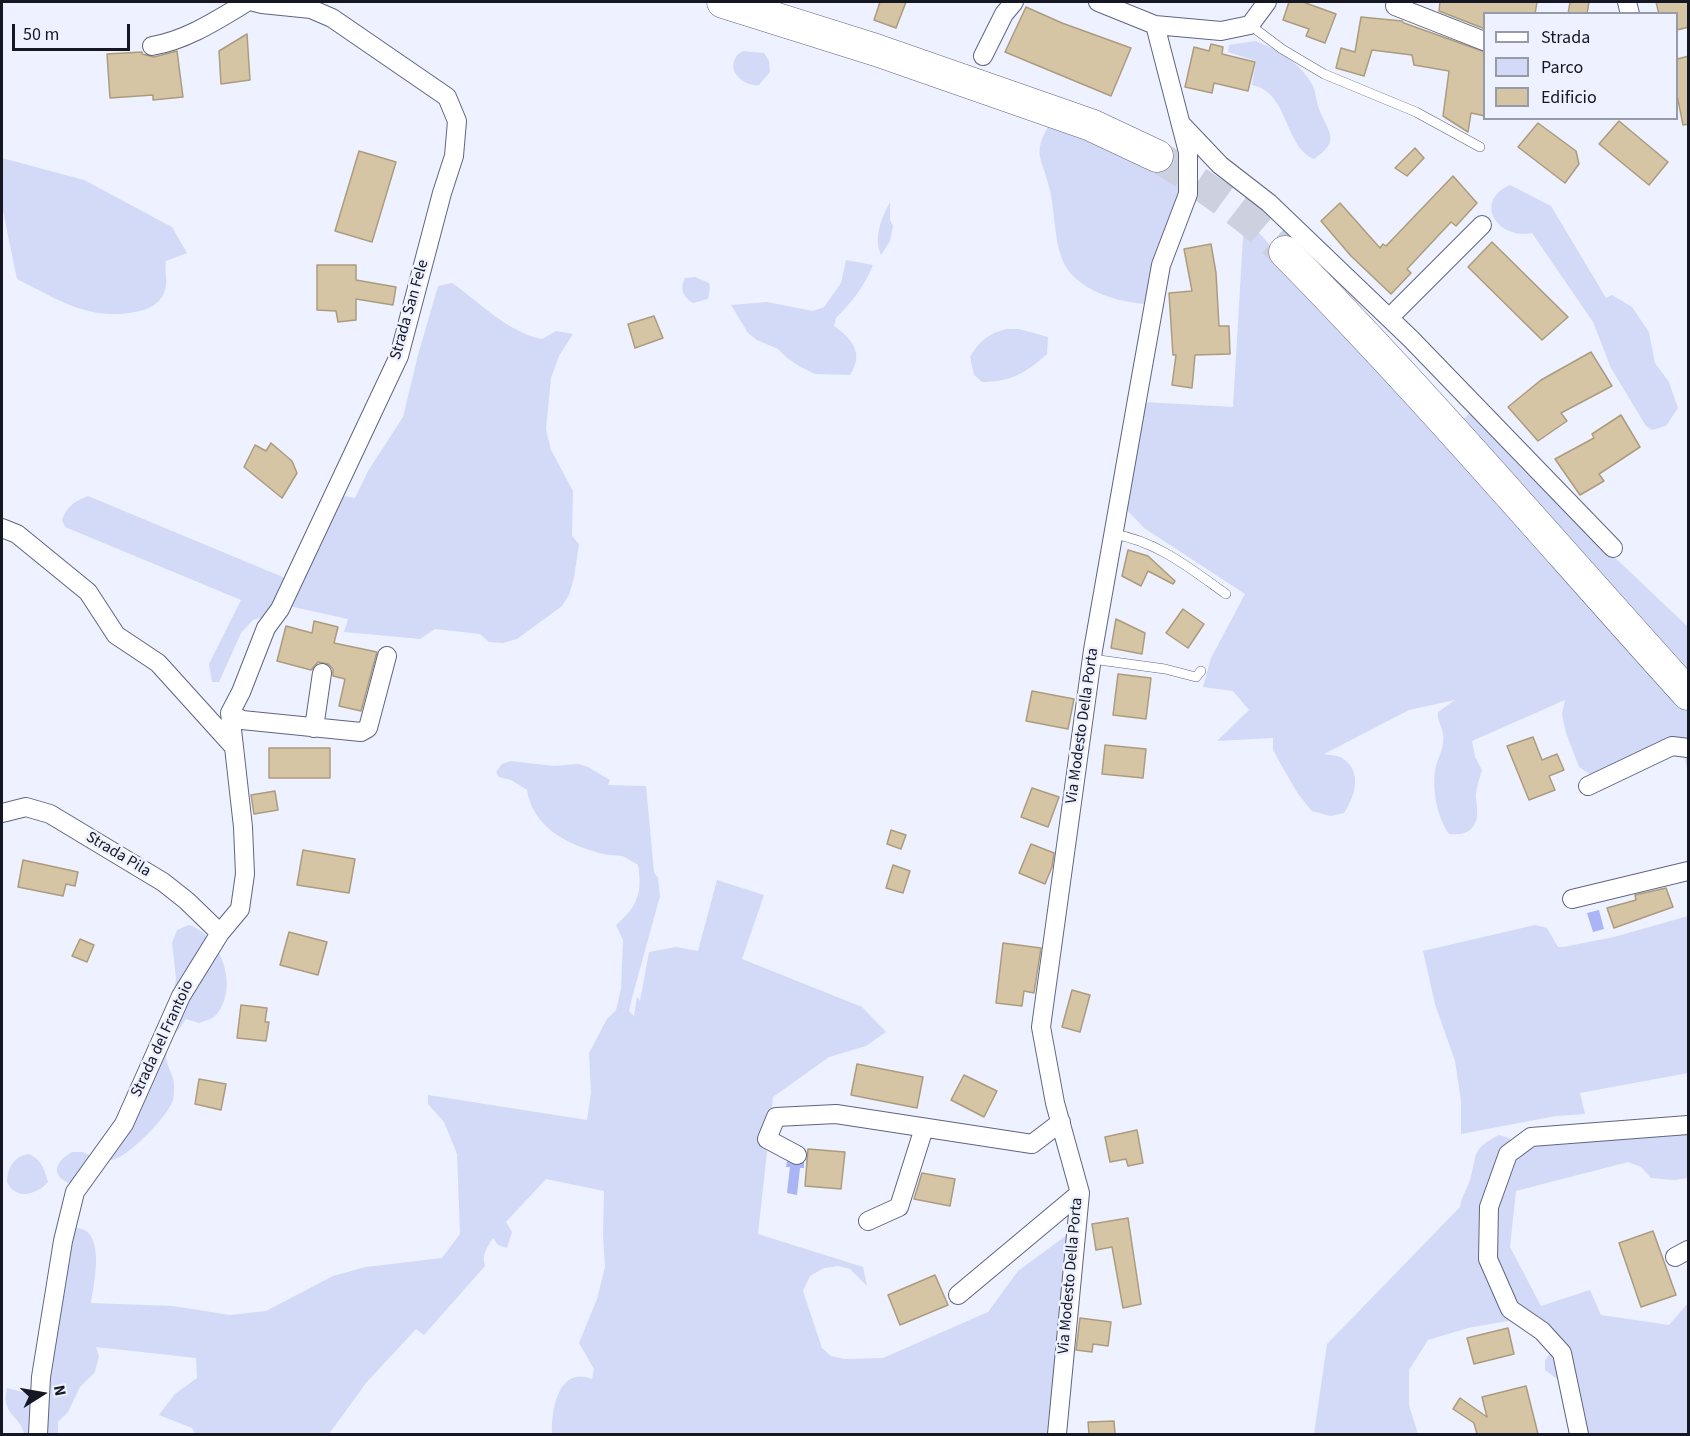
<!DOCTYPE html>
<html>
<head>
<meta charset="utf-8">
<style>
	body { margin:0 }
	#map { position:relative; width:1690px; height:1436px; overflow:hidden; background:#eef1ff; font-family:"Source Sans 3",sans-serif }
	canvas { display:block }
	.frame { position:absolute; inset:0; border:3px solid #151722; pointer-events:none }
	.legend { position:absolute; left:1483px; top:12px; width:195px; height:108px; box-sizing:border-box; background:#eef1ff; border:2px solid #979aa7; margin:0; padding:8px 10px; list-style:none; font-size:18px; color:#151722 }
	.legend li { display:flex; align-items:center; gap:12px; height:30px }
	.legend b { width:30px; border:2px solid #979aa7 }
	.north { position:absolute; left:12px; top:1364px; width:60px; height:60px; -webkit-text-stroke:4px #eef1ff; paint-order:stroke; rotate:79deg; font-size:16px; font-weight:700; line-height:24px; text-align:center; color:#151722 }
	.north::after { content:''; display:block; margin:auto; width:21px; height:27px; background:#151722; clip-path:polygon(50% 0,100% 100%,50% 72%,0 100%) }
	.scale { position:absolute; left:12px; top:24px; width:118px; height:27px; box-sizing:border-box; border:3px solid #151722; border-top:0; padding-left:8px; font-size:18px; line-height:21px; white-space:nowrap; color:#151722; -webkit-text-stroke:4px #eef1ff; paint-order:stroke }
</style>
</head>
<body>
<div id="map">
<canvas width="1690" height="1436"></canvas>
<div class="frame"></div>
<ul class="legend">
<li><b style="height:8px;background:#fff"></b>Strada</li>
<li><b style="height:16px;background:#d3daf8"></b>Parco</li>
<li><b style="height:16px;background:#d5c5a5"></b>Edificio</li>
</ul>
<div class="north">N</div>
<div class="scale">50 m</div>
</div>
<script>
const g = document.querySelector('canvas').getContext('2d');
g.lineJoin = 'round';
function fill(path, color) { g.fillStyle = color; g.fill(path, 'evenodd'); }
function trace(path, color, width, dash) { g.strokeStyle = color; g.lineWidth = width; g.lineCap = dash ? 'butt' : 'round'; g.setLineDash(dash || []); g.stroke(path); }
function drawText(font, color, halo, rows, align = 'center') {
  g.font = font + ' "Source Sans 3",sans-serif'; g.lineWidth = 5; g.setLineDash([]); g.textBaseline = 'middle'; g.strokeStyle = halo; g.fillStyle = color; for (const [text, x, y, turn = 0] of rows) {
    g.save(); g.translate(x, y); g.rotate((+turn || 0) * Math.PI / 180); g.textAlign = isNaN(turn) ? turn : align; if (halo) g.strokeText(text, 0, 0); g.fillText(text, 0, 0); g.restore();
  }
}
const green = new Path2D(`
	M1255,41C1277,49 1301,63 1313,86C1316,93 1316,101 1319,109C1329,134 1341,140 1314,159C1284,147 1289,92 1252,85L1256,61L1228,52L1229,45Z
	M743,51L764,53L769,61L770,72L759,85C745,87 726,72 736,57C737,54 741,53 743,51Z
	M1051,122L1137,157L1185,180L1147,304C1118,303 1073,289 1062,259C1054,238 1055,213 1050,191C1043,157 1030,156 1051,122Z
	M2,158L84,180L172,227L187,253L166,261C164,272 169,282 164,293C159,305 147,310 135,312C88,321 57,299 17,279L2,206Z
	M1510,185L1551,206L1606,298L1612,295L1632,307L1649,332L1655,363L1669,382L1678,408L1666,426L1652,430L1646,426L1611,368L1593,322L1532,233C1497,240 1473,201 1510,185Z
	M890,202V220L893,226L890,241L881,255C873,236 882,218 890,202Z
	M1244,220L1261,235L1688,707V773L1684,755L1680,751L1596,778L1579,767L1566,733L1562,714L1565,700L1472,741L1475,757L1482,770C1480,778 1477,785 1476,793C1475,798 1477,802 1477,807C1479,828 1468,836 1449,834C1437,817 1431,787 1436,766C1439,756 1445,745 1443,734C1442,726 1437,721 1438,712L1455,700L1409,710L1324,754C1329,755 1337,755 1342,758C1363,771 1355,796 1344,813L1331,816L1312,811L1298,794L1283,768L1273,750V738L1217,741L1249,710L1233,691L1203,687L1211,658L1245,594L1144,528L1125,508L1144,402L1233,407Z
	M846,260L873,265C864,287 852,302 836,318L834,326C853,339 864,354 850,375L815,374L799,366L787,358L778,349L757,340L748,333L731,305L767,302L813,311L824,307L841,283Z
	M695,277L709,283L710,288L708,299L693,303C683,297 679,289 685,278Z
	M452,283C481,303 507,332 542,339L556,331L573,334L559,356L551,378L546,429L551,450L573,491L572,536L579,544L574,578L569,595L562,606L517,639L503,643L489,642L480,634L435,629L420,639L344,632L348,619L289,606L344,496L355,498L368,471L403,417L418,355L438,286Z
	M1007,329H1019L1048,337L1047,354C1026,373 1010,382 982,382L974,375L970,357C979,341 989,333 1007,329Z
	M1470,413L1521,468L1688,627V677L1461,421Z
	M88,496L290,580L274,614L253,620L241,633L219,682H212L209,664L241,600L65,527L62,520C66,507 75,501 88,496Z
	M511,761L554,766L578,764L588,767L610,780L608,785L646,786L654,872L658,878L660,896L632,998L629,1011L634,1016L637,997L640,1001L649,952L676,947L698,951L717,880L764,895L742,959L862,1007L886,1032L866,1046L829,1057L773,1097L758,1234L863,1267L867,1286L850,1269L838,1266L824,1268L810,1276L803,1291L822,1348L831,1356L845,1359L883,1358L988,1312L1018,1271L1071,1232L1053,1434H552C551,1411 558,1365 592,1379L594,1369L579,1343L597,1299L605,1267L603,1234L604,1191L546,1179L506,1222L512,1232L507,1248L498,1245L493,1238C487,1248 481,1255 485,1266L424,1335L416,1329L366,1383L329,1434H195L192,1428L159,1415L175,1394L197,1378L196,1358L96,1347L99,1356L95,1372L80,1387L68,1412L58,1422V1434H39L71,1228C108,1224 94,1283 91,1303L173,1306L230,1315L266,1311L333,1276L366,1267L442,1258L460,1234L457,1154L444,1122L428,1104V1095L587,1120L591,1093L589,1053L607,1019L616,1010L621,989L623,940L616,925C637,907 643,893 638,865C633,862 627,858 622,856C614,855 606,855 599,853C565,843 533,827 527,790L511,780L499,777L496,772L502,764Z
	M1688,916V1073L1580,1093L1585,1114L1556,1116L1461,1134V1101L1455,1061L1435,1004L1423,951L1535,925L1547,928L1558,947H1563L1614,937Z
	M189,925C221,935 240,988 216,1015C212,1019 205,1021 199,1023L186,1019C179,1030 170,1038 167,1051C163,1063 175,1075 174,1086C174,1090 174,1097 173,1100C168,1116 127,1159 111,1160L107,1157L173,996L176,978L172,943L177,930Z
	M1688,1130V1178L1675,1180L1651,1178L1641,1167L1628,1162L1516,1191L1510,1247L1541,1306L1590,1290L1601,1315L1669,1325L1688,1303V1434H1585L1561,1382L1545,1370V1360L1553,1350L1516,1299L1500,1272L1491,1229L1508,1170L1527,1149L1546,1141Z
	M1499,1135L1509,1138L1514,1148L1505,1154L1486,1262L1514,1320L1468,1328L1428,1340L1409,1370V1405L1418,1434H1314L1327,1344L1460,1207C1461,1197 1467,1190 1470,1180C1477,1155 1471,1149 1499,1135Z
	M72,1152H83L93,1157L72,1184C50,1177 54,1162 72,1152Z
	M29,1154C42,1160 44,1169 48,1182C41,1191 23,1199 13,1190C10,1188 9,1185 7,1182C8,1167 14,1156 29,1154Z
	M7,1388L39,1396L36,1434H24C21,1416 0,1414 7,1388Z`);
const water = new Path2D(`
	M1599,910L1604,929L1593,932L1587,913Z
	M787,1161L804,1162V1168H800L797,1195L787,1193L790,1167H786Z`);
const building = new Path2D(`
	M880,2H906L896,28L874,20Z
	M1289,2H1303L1336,14L1325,43L1306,36L1309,29L1283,20Z
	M1440,2H1537L1535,14H1485V29L1439,11Z
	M1570,2H1589L1587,14H1568Z
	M1656,2H1689V27L1677,30V14H1659Z
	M1026,7L1062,23L1131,48L1111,96L1005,52Z
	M1361,17L1402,21L1404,23L1485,52V116L1471,113L1468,132L1443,116L1449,71L1414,65L1412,55L1372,50L1364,76L1336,68L1341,48L1355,52Z
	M247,34L250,80L221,84L219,51Z
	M1211,44L1223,47L1222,54L1255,62L1248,91L1214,83L1212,93L1185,87L1194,47L1209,51Z
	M177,51L183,97L153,100V95L110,98L107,54L142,52V54L154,57Z
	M1689,56V124L1683,125L1677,95V59Z
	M1619,121L1668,162L1649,185L1599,144Z
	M1538,123L1576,151L1579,164L1565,183L1518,147Z
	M1415,148L1424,158L1407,176L1395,168Z
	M359,151L396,162L372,242L335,231Z
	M1453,176L1477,203L1456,226L1451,222L1407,269L1411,273L1391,294L1351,256L1321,221L1340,203L1380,248L1383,244L1386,246Z
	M1492,242L1568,317L1542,340L1468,267Z
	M1211,244L1216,273L1219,326H1229L1230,354L1195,355L1192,388L1172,385L1176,355H1173L1169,293L1192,291L1184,249Z
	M317,265H356V280L396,287L393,305L356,299V320L338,322L336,311L317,310Z
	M654,316L663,338L635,348L628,324Z
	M1591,352L1612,386L1561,413L1567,421L1538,441L1508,407L1541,380Z
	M1621,415L1640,447L1599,474L1604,481L1580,495L1555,459L1594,438L1592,434Z
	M271,443L292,461L297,473L282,498L244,467L255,445L266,451Z
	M1128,550L1148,556L1175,581L1173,584L1148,571L1141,586L1122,576Z
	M1183,609L1204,624L1188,648L1166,633Z
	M1116,619L1145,633L1142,654L1111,648Z
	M314,621L338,627L334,643L377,652L361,711L339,706L345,679L333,676V669L328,664L318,662L311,670L277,661L286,626L312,633Z
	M1118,674L1151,678L1146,719L1113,715Z
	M1032,691L1074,699L1068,729L1026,721Z
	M1533,737L1542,760L1557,754L1564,770L1549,776L1555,790L1529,800L1507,746Z
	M1105,745L1146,749L1143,778L1102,774Z
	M269,748H330V778H269Z
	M1032,788L1059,797L1048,827L1021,817Z
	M275,791L278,810L254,814L251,795Z
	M891,830L906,835L901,849L887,844Z
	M1031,844L1054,853L1052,867L1045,884L1019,873Z
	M303,850L355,859L349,893L297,885Z
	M23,860L78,872L75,886L66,884L63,896L18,887Z
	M893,865L910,871L903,893L886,888Z
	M1666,888L1673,907L1614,928L1607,908L1636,900L1635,895Z
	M289,932L327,942L318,975L280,965Z
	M80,939L94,945L87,962L72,956Z
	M1003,943L1041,948L1034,993L1024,991L1022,1006L996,1003Z
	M1072,990L1090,995L1080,1032L1062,1027Z
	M241,1005L267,1008L265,1022H269L266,1041L237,1038Z
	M857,1064L923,1077L917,1108L851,1095Z
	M964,1075L997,1091L984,1117L951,1100Z
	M199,1079L226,1084L221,1110L195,1104Z
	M1137,1130L1143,1163L1128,1166L1126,1159L1110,1162L1105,1137Z
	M808,1149L845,1152L841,1189L805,1186Z
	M922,1173L955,1179L950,1206L914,1199Z
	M1128,1218L1141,1304L1123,1308L1112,1247L1096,1250L1092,1224Z
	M1653,1231L1676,1295L1641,1307L1619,1243Z
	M935,1275L948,1305L900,1325L888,1295Z
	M1080,1318L1111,1322L1108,1346L1093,1344L1092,1352L1076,1350Z
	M1508,1328L1514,1354L1474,1364L1467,1338Z
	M1526,1386L1538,1434H1477L1474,1423L1453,1409L1460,1398L1487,1417L1482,1397Z
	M1114,1421L1115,1434H1089L1088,1422Z`);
const highwayTunnel = new Path2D(`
	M1157,156C1203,185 1246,214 1285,252`);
const lane = new Path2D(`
	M1250,25L1282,49L1324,74L1416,112L1480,147
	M1113,534C1157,541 1191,569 1226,594
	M1092,659L1165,669L1196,677L1201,671`);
const street = new Path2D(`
	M1098,2L1155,25L1221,31L1250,25L1267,2
	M1396,2L1395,6L1484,41
	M1627,2L1630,14
	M152,46C187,40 217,20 247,2
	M983,56L1004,14L1014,2
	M1182,125L1220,165L1269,203L1411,339L1613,548
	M1389,318L1482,225
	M2,528L17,534L88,592L116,635L158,663L234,747L243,827L245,874L240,909L220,933L181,996L124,1124L75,1192L63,1241L41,1377L38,1434
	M230,713L242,720L361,732L368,728L387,656
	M314,728L322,673
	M234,747L230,713L241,692L266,628L280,609L399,356L442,193L454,156L457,121L447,97L332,18L311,9L262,4L254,2
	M1588,786L1672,746L1688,748
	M2,813L26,807L50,814L163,882L187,901L220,933
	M1572,899L1688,871
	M797,1155L767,1139L776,1117L836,1114L1032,1144L1061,1122
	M868,1221L899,1207L924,1128
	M1675,1257L1688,1250
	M958,1295L1080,1193
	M1057,1434L1080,1193L1055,1103L1041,1027L1093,650L1138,394L1161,265L1188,194V152L1155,25
	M1579,1434L1562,1353L1542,1331L1510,1309L1488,1259L1489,1207L1508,1154L1531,1137L1688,1125`);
const highway = new Path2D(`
	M723,2L876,50L1091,125L1157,156
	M1285,252C1425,394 1554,546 1688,694`);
const streetNames = [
	["Strada San Fele",410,310,-74],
	["Via Modesto Della Porta",1083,726,-82],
	["Strada Pila",118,855,31],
	["Strada del Frantoio",163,1039,-65],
	["Via Modesto Della Porta",1071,1276,-85]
];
fill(green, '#d3daf8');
fill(water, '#a9b5f4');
fill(building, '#d5c5a5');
trace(building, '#ac9c7e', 1.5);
trace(highwayTunnel, '#cdd0de', 32, [32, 16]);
trace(lane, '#5f6581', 10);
trace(street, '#5f6581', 20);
trace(highway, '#5f6581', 33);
trace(lane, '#fff', 9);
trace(street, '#fff', 18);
trace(highway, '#fff', 32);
drawText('16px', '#151722', '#eef1ff', streetNames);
</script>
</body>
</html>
